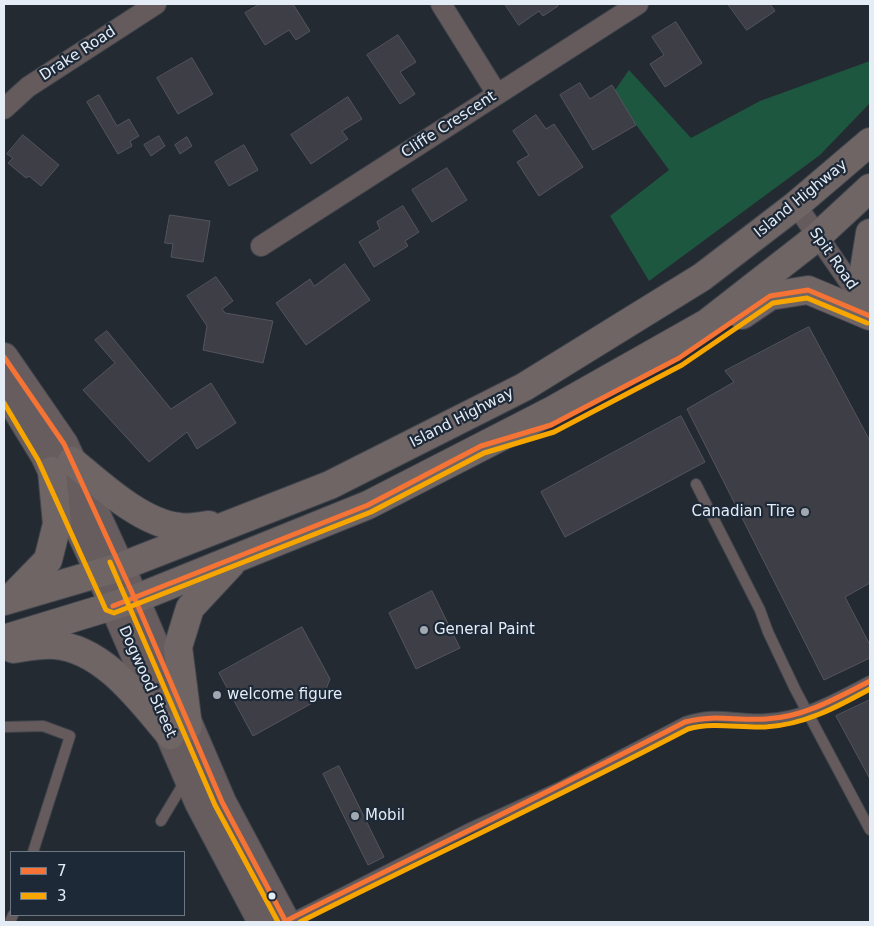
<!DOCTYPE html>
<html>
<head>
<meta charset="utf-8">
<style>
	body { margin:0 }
	#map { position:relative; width:874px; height:926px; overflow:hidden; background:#242a32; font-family:"DejaVu Sans",sans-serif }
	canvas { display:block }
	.frame { position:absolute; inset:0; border:5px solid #e4ecf6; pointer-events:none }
	.legend { position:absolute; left:10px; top:851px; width:175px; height:65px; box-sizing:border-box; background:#1e2938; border:1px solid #6d7784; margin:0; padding:6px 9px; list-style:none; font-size:15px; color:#e4ecf6 }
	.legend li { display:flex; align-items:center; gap:10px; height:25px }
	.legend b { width:25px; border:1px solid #6d7784 }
</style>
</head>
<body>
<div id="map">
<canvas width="874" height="926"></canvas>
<div class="frame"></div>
<ul class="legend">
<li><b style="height:6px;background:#f57335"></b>7</li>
<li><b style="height:6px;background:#f7a600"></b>3</li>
</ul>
</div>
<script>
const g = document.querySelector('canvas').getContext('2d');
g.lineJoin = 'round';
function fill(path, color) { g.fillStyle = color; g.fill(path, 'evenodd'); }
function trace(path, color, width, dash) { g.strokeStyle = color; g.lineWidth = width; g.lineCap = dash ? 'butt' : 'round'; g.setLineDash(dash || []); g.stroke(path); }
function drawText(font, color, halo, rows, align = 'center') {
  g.font = font + ' "DejaVu Sans",sans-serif'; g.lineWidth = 4.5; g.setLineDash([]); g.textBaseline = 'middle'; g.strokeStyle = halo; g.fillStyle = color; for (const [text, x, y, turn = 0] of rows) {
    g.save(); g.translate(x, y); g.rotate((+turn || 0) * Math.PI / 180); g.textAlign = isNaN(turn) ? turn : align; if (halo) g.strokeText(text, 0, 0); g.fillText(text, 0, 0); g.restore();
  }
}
const green = new Path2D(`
	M870,61V103L820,155L649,281L610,216L669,170L613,93L629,70L691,138L760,101Z`);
const building = new Path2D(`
	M260,4H293L310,31L296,40L289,30L265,45L245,13Z
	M505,4H556L558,6L543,16L539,11L519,25Z
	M728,4H770L775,11L747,30Z
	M676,22L702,63L665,87L650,64L664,55L652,37Z
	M398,35L416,62L400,72L415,94L400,104L367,55Z
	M192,58L213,94L178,114L157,78Z
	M580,83L590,99L612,85L636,125L593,150L560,95Z
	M99,95L117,126L129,119L139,136L130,141L132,146L118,154L87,102Z
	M348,97L362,119L342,131L348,139L311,164L291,135Z
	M536,115L546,129L554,124L583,167L539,196L517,162L529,155L513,131Z
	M23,135L59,165L41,186L29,176L26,178L8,163L13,158L7,154Z
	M159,136L165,146L151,156L144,145Z
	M187,137L192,146L180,154L175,145Z
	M244,145L258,170L229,186L215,162Z
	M447,168L467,200L432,222L412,190Z
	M403,206L419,232L405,241L408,246L374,267L359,242L380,229L377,222Z
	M170,215L210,221L203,262L171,257L173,244L165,243Z
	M345,264L370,300L306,345L276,303L310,279L314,286Z
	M216,277L233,301L222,309L225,313L273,321L263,363L203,350L207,326L187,296Z
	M809,327L870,441V583L845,597L870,645V658L824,680L687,409L734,382L725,371Z
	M107,331L171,409L211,383L236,423L197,449L187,432L149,462L83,390L115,363L95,340Z
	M681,416L705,462L565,537L541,492Z
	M432,591L460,648L416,669L389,613Z
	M302,627L330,679L323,697L253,736L219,673Z
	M870,700V779L836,716Z
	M339,766L384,857L368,865L323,774Z`);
const lane = new Path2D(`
	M696,484L760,610L768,632L795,689L870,830
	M4,727L43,726L70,736L33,852
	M161,821L185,781
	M287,921L470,828L560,787L685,722C718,711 735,721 766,719C806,717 835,699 870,681
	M10,922L13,915`);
const street = new Path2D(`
	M441,4L497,94
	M4,109L28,87L156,4
	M796,205L866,306
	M261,246L638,4`);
const secondary = new Path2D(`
	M4,357L64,444L135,599L222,802L286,922
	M4,389L45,456L100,574L199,803L262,922`);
const primary = new Path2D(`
	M870,233L863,277L870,305
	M742,315L770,296L808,290L870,316
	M72,461C100,484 141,523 179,527C188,529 200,526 209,525
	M11,598L48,560L57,524L52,471
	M4,601L120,567L330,485L524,387L702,277L796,205L870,142
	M4,639L135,599L368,505L553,410L707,323L817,237L870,188
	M13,649C26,647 42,644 55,645C104,649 141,701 170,735
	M188,726L178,647L190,608L231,564`);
const bus1 = new Path2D(`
	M4,357L64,444L135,599L222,802L286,922
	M113,606L368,505L481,446L551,425L679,358L770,296L808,290L870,316
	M284,922C417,855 552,791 685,722C713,714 738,721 766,719C804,717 837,698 870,681`);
const bus2 = new Path2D(`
	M4,403L38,460L106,610L114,613L371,512L484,453L554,432L682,365L773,303L807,298L867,323
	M110,562L215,805L278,922
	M300,922C429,857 560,796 688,729C714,722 738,728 765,727C804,725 837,707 870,689`);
const markers = [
	[805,512,5,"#a1a8b1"],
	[424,630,5,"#a1a8b1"],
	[217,695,5,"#a1a8b1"],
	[355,816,5,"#a1a8b1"],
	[272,896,4.5,"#e4ecf6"]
];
const streetNames = [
	["Drake Road",78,54,-33],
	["Cliffe Crescent",449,125,-33],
	["Island Highway",801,199,-39],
	["Spit Road",833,259,55],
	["Island Highway",462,418,-27],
	["Dogwood Street",147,682,66]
];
const poiNames = [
	["Canadian Tire",795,512,"right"],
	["General Paint",434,630],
	["welcome figure",227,695],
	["Mobil",365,816]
];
fill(green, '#1e573f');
fill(building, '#3e3f46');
trace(building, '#54555c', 1);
trace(lane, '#40454d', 12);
trace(street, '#40454d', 22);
trace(secondary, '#40454d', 30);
trace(primary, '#40454d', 30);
trace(lane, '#655b5c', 10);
trace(street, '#655b5c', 20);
trace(secondary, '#675d5f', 28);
trace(primary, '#706565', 28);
trace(bus1, '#f57335', 5);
trace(bus2, '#f7a600', 5);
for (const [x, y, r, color] of markers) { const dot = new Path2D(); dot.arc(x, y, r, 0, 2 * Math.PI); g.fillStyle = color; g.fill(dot); trace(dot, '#1e2938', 2); }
drawText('15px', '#e4ecf6', '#1e2938', streetNames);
drawText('15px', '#e4ecf6', '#1e2938', poiNames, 'left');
</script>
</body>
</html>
